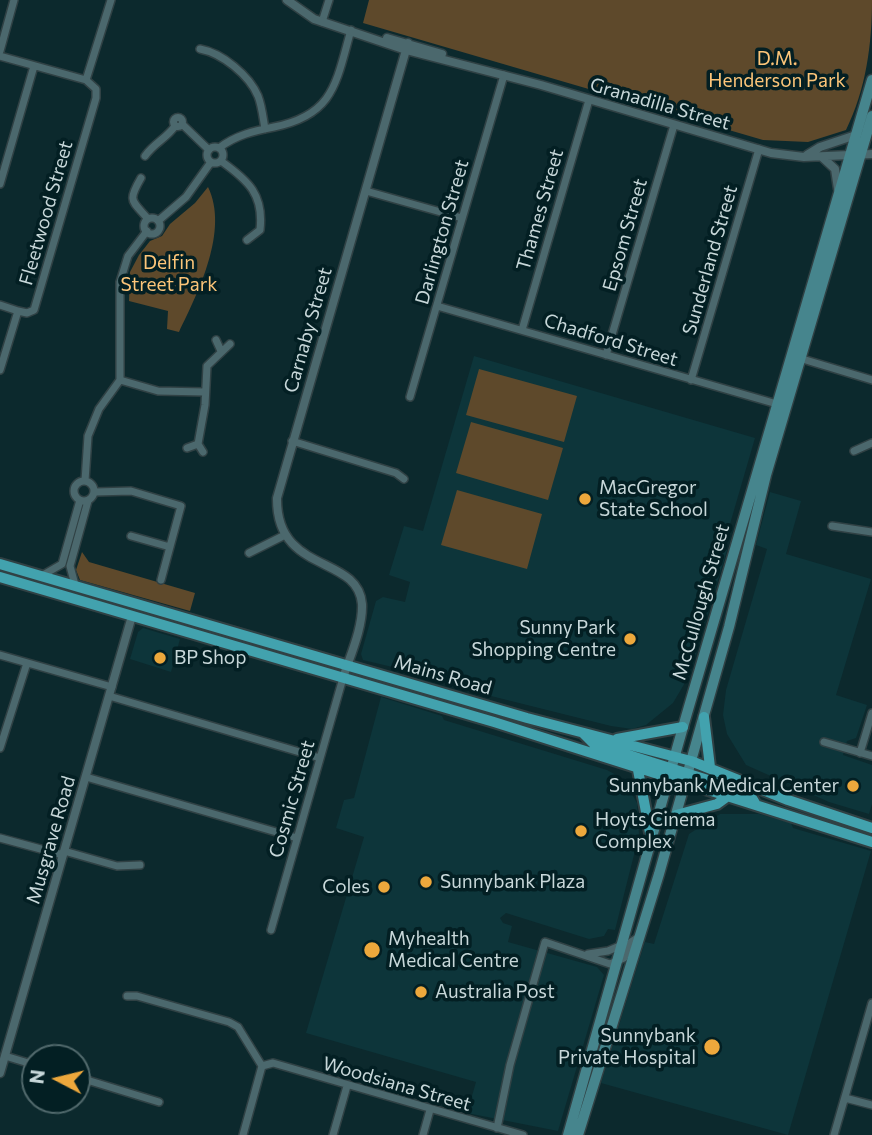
<!DOCTYPE html>
<html>
<head>
<meta charset="utf-8">
<style>
	body { margin:0 }
	#map { position:relative; width:872px; height:1135px; overflow:hidden; background:#0c292d; font-family:Commissioner,sans-serif }
	canvas { display:block }
	.north { position:absolute; left:21px; top:1044px; width:70px; height:70px; box-sizing:border-box; background:#031f23; border:2px solid #51696c; border-radius:50%; rotate:277deg; font-size:19px; font-weight:700; line-height:28px; text-align:center; color:#c7d7d9 }
	.north::after { content:''; display:block; margin:auto; width:24px; height:32px; background:#eda83c; clip-path:polygon(50% 0,100% 100%,50% 72%,0 100%) }
</style>
</head>
<body>
<div id="map">
<canvas width="872" height="1135"></canvas>
<div class="north">N</div>
</div>
<script>
const g = document.querySelector('canvas').getContext('2d');
g.lineJoin = 'round';
function fill(path, color) { g.fillStyle = color; g.fill(path, 'evenodd'); }
function trace(path, color, width, dash) { g.strokeStyle = color; g.lineWidth = width; g.lineCap = dash ? 'butt' : 'round'; g.setLineDash(dash || []); g.stroke(path); }
function drawText(font, color, halo, rows, align = 'center') {
  g.font = font + ' Commissioner,sans-serif'; g.lineWidth = 7; g.setLineDash([]); g.textBaseline = 'middle'; g.strokeStyle = halo; g.fillStyle = color; for (const [text, x, y, turn = 0] of rows) {
    g.save(); g.translate(x, y); g.rotate((+turn || 0) * Math.PI / 180); g.textAlign = isNaN(turn) ? turn : align; if (halo) g.strokeText(text, 0, 0); g.fillText(text, 0, 0); g.restore();
  }
}
const built = new Path2D(`
	M474,356L755,438L723,548L727,550L689,676L673,703L646,725L632,729L611,726L447,685L440,671L432,674L405,670L363,660L361,654L376,601L383,597L405,602L410,582L389,575L404,526L423,531Z
	M770,492L801,501L786,554L871,579L836,695L867,705L856,738L847,741L843,755L872,765V804L869,814L829,802L746,765L727,734L723,715L726,690L767,549L756,545Z
	M143,628L180,639L171,672L130,659L138,632Z
	M381,697L442,716L444,720L607,770L618,776L628,787L637,803L639,835L615,930L608,929L604,936L589,939L506,913L500,918L503,923L512,926L508,942L597,967L604,975L558,1131L467,1113L476,1082L306,1033L364,837L336,828L344,800L354,798Z
	M720,814H759L791,823L793,828L871,851L788,1135L601,1083L645,942L654,944L689,834Z`);
const green = new Path2D(`
	M369,0H872C872,45 866,89 846,130L808,142L763,140L363,23Z
	M208,187C229,230 199,291 179,332L167,329L168,311L129,301L130,272L139,255L150,241L162,236L170,224L195,203Z
	M479,369L577,396L564,442L466,415Z
	M471,422L563,448L548,500L456,473Z
	M457,490L542,514L527,569L441,545Z
	M82,552L89,562L195,593L190,611L80,580L76,570Z`);
const minor = new Path2D(`
	M322,22L329,0
	M200,49C222,53 249,75 258,96C262,106 263,118 265,129
	M0,51L14,0
	M0,56L86,80L96,89V98L34,310L27,313L18,311L0,370
	M86,80L111,0
	M173.5 122a4.5 4.5 0 1 1 9 0a4.5 4.5 0 1 1-9 0Z
	M182,124L209,150
	M207 155a8 8 0 1 1 16 0a8 8 0 1 1-16 0Z
	M219,148C236,135 254,131 274,127C334,115 336,83 351,30
	M145,156C154,143 167,138 175,126
	M221,161C249,181 264,195 260,230L247,240
	M141,178C127,202 132,200 148,219
	M0,184L34,66
	M366,191L462,218
	M144 226a8 8 0 1 1 16 0a8 8 0 1 1-16 0Z
	M158,221L186,197L211,162
	M0,305L18,311
	M437,306L777,404
	M522,330L589,100
	M216,340L221,351
	M606,355L674,125
	M799,358L872,380
	M120,380L158,391L205,392
	M691,380L759,149
	M410,397L504,75
	M292,441L396,473L404,479
	M187,448L198,444
	M854,451L872,443
	M203,452L198,444L205,405L207,366L230,344
	M74 491a10 10 0 1 1 20 0a10 10 0 1 1-20 0Z
	M85,481L88,436L99,409L120,380V282L128,256L147,231
	M95,492L131,491L181,506L161,580
	M832,526L872,532
	M131,536L170,547
	M249,553L285,535
	M43,575L62,564L80,500
	M75,585L70,566L88,501
	M0,655L112,687
	M109,696L320,758
	M824,742L872,756
	M0,748L27,663
	M860,753L872,713
	M86,777L297,838
	M0,838L63,855
	M64,851L117,866L140,865
	M271,930L343,678
	M588,954L608,951L622,945
	M127,996H137L229,1022L238,1027L262,1066
	M5,1056L35,1065
	M262,1066L273,1063L523,1135
	M77,1077L159,1102
	M845,1098L872,1105
	M497,1128L510,1065L545,942L610,964L624,958L631,942L639,937
	M243,1135L262,1066
	M333,1135L347,1086
	M423,1135L430,1110
	M834,1135L872,1003`);
const tertiary = new Path2D(`
	M287,0L314,19L406,50L541,85L771,153L804,157L872,154
	M387,38L442,54
	M807,155L820,147L856,135
	M822,157L835,169L838,189
	M343,678C350,656 363,628 362,604C358,554 276,575 277,498L408,43
	M0,1073L132,616`);
const secondary = new Path2D(`
	M568,1135L683,727L872,80
	M578,1135L659,874L729,627L766,475L872,116`);
const primary = new Path2D(`
	M0,564L527,718L691,761L788,800L872,828
	M0,577L494,722L872,842
	M704,717L710,767
	M583,733L594,744L749,793L755,803
	M617,739L683,727
	M638,770L651,838
	M676,815L717,804L728,796`);
const markers = [
	[585,499,7,"#eda83c"],
	[630,639,7,"#eda83c"],
	[160,658,7,"#eda83c"],
	[853,786,7,"#eda83c"],
	[581,831,7,"#eda83c"],
	[426,882,7,"#eda83c"],
	[384,887,7,"#eda83c"],
	[372,950,9,"#eda83c"],
	[421,992,7,"#eda83c"],
	[712,1047,9,"#eda83c"]
];
const parkNames = [
	["D.M.",777,59],
	["Henderson Park",777,81],
	["Delfin",169,263],
	["Street Park",169,285]
];
const streetNames = [
	["Granadilla Street",660,104,16],
	["Thames Street",540,210,-74],
	["Fleetwood Street",46,213,-74],
	["Darlington Street",442,232,-74],
	["Epsom Street",625,235,-74],
	["Sunderland Street",710,260,-74],
	["Carnaby Street",308,330,-74],
	["Chadford Street",611,340,17],
	["McCullough Street",701,602,-74],
	["Mains Road",443,675,16],
	["Cosmic Street",292,799,-74],
	["Musgrave Road",51,840,-74],
	["Woodsiana Street",397,1084,16]
];
const poiNames = [
	["MacGregor",599,488],
	["State School",599,510],
	["Sunny Park",616,628,"right"],
	["Shopping Centre",616,650,"right"],
	["BP Shop",174,658],
	["Sunnybank Medical Center",839,786,"right"],
	["Hoyts Cinema",595,820],
	["Complex",595,842],
	["Sunnybank Plaza",440,882],
	["Coles",370,887,"right"],
	["Myhealth",388,939],
	["Medical Centre",388,961],
	["Australia Post",435,992],
	["Sunnybank",696,1036,"right"],
	["Private Hospital",696,1058,"right"]
];
fill(built, '#0d353a');
fill(green, '#5e492b');
trace(minor, '#304144', 10);
trace(tertiary, '#304144', 11);
trace(secondary, '#304144', 13);
trace(primary, '#304144', 14);
trace(minor, '#4b686d', 7);
trace(tertiary, '#4b686d', 8);
trace(secondary, '#46858d', 10);
trace(primary, '#42a2ae', 10);
for (const [x, y, r, color] of markers) { const dot = new Path2D(); dot.arc(x, y, r, 0, 2 * Math.PI); g.fillStyle = color; g.fill(dot); trace(dot, '#031f23', 2.5); }
drawText('19px', '#fcc579', '#031f23', parkNames);
drawText('19px', '#c7d7d9', '#031f23', streetNames);
drawText('19px', '#c7d7d9', '#031f23', poiNames, 'left');
</script>
</body>
</html>
